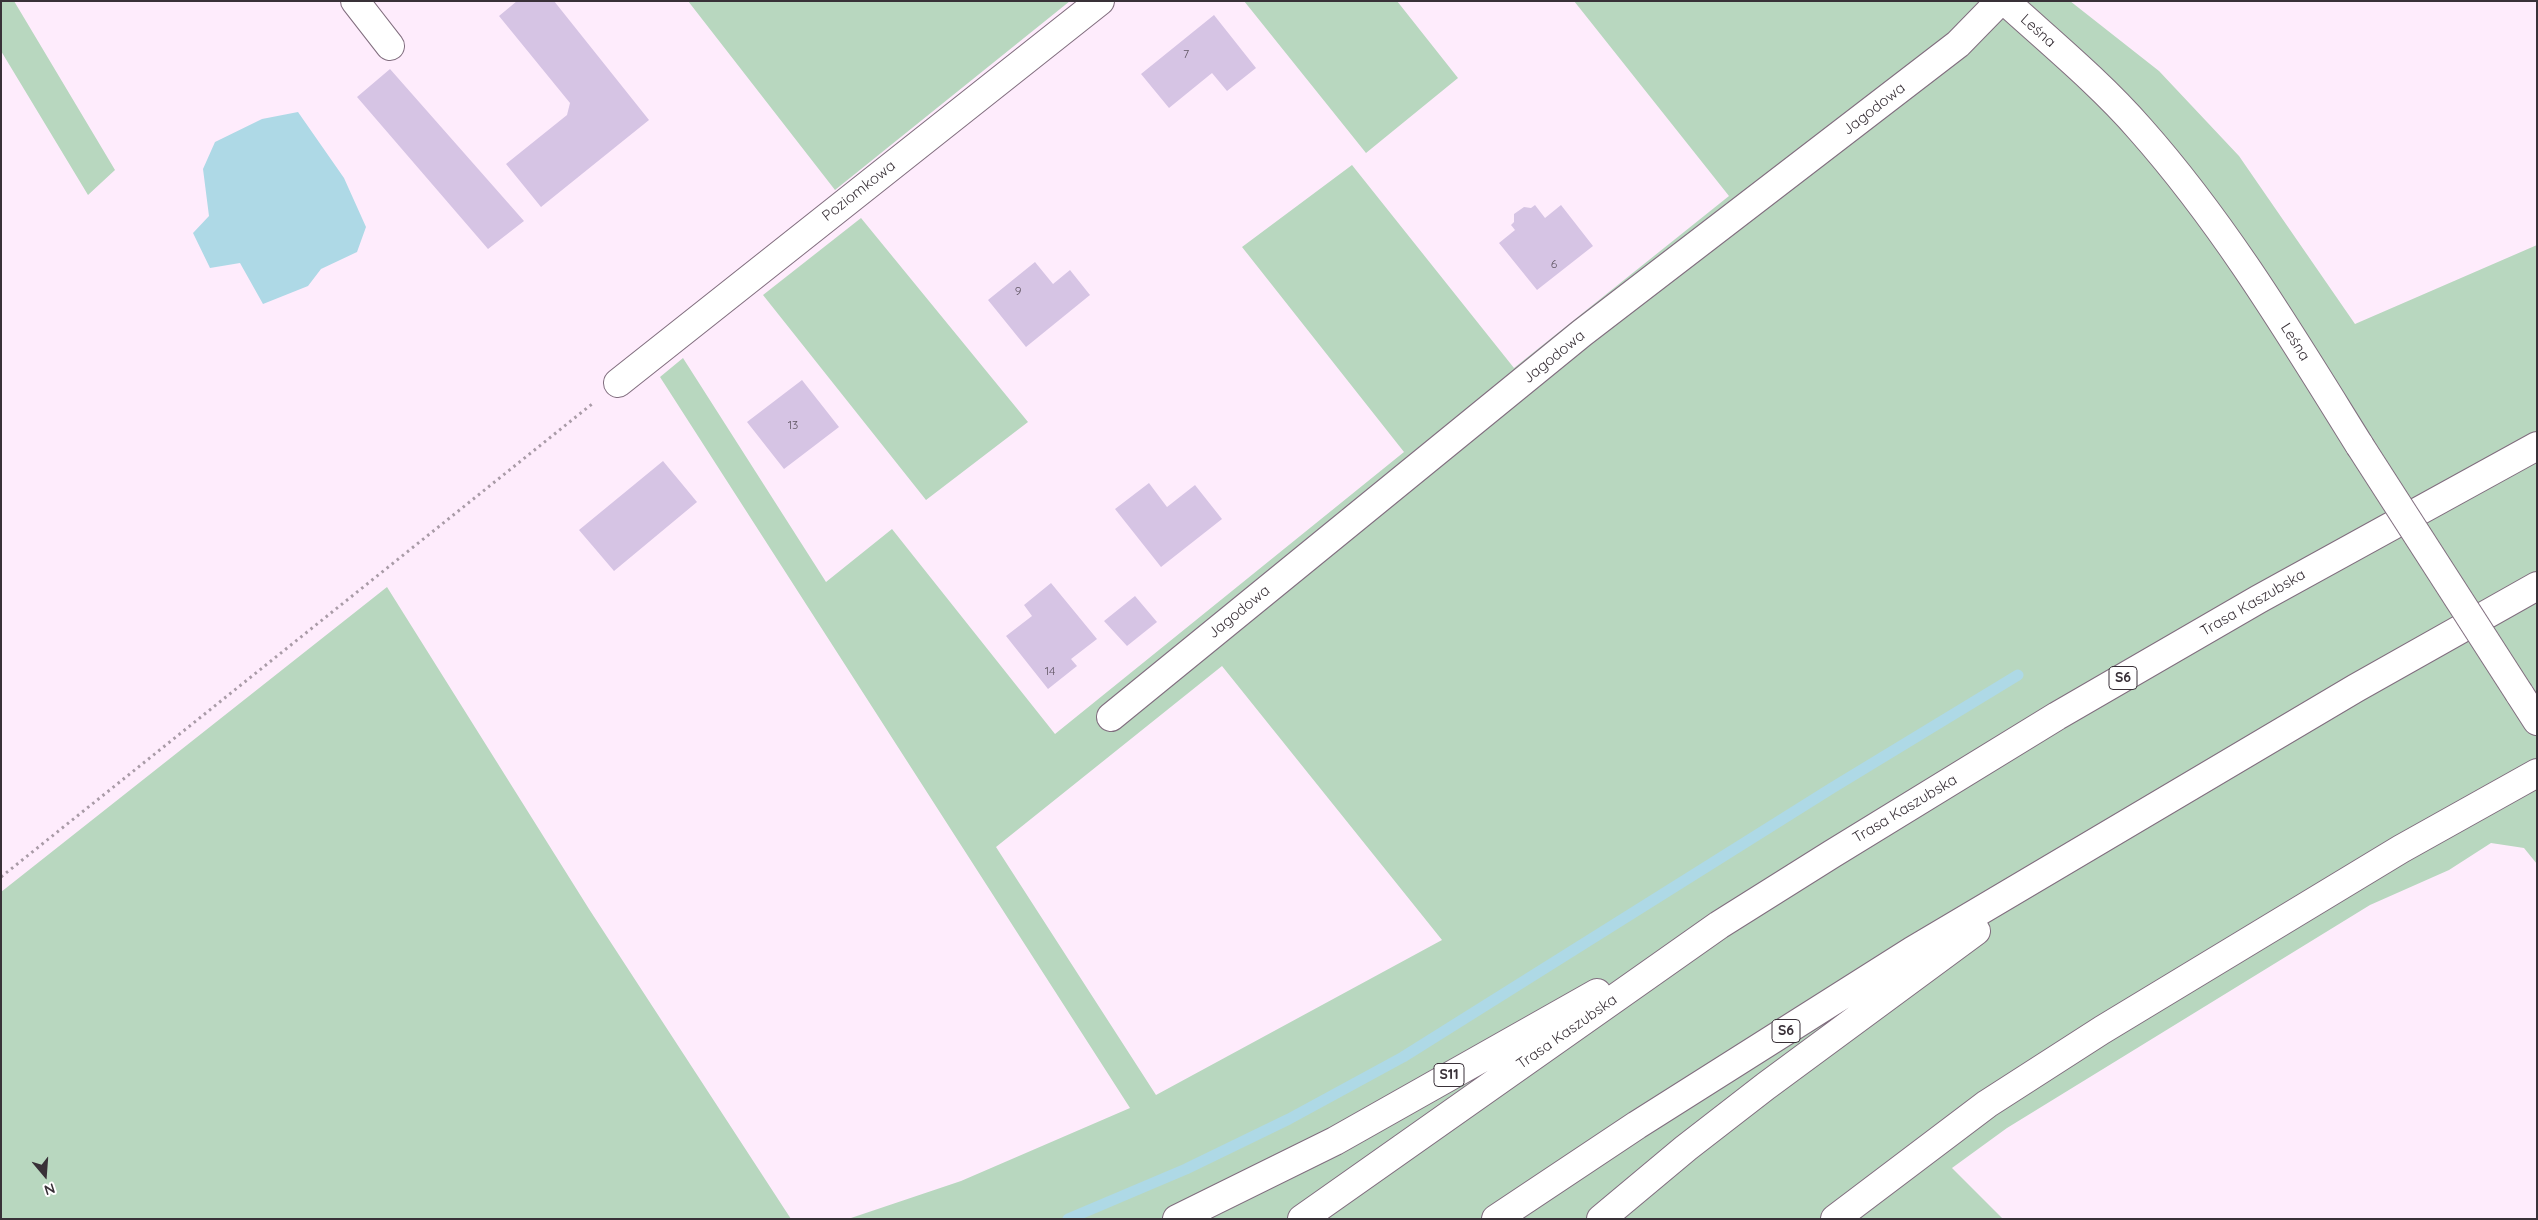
<!DOCTYPE html>
<html>
<head>
<meta charset="utf-8">
<style>
	body { margin:0 }
	#map { position:relative; width:2538px; height:1220px; overflow:hidden; background:#feecfc; font-family:Quicksand,sans-serif }
	canvas { display:block }
	.frame { position:absolute; inset:0; border:2px solid #393138; pointer-events:none }
	.north { position:absolute; left:20px; top:1150px; width:50px; height:50px; -webkit-text-stroke:4px #fff; paint-order:stroke; rotate:162deg; font-size:14px; font-weight:700; line-height:20px; text-align:center; color:#393138 }
	.north::after { content:''; display:block; margin:auto; width:18px; height:22px; background:#393138; clip-path:polygon(50% 0,100% 100%,50% 72%,0 100%) }
</style>
</head>
<body>
<div id="map">
<canvas width="2538" height="1220"></canvas>
<div class="frame"></div>
<div class="north">N</div>
</div>
<script>
const g = document.querySelector('canvas').getContext('2d');
g.lineJoin = 'round';
function fill(path, color) { g.fillStyle = color; g.fill(path, 'evenodd'); }
function trace(path, color, width, dash) { g.strokeStyle = color; g.lineWidth = width; g.lineCap = dash ? 'butt' : 'round'; g.setLineDash(dash || []); g.stroke(path); }
function drawText(font, color, halo, rows, align = 'center') {
  g.font = font + ' Quicksand,sans-serif'; g.lineWidth = 4.5; g.setLineDash([]); g.textBaseline = 'middle'; g.strokeStyle = halo; g.fillStyle = color; for (const [text, x, y, turn = 0] of rows) {
    g.save(); g.translate(x, y); g.rotate((+turn || 0) * Math.PI / 180); g.textAlign = isNaN(turn) ? turn : align; if (halo) g.strokeText(text, 0, 0); g.fillText(text, 0, 0); g.restore();
  }
}
const green = new Path2D(`
	M1,1H14L115,170L88,195L1,51Z
	M688,1H1070L835,190Z
	M1244,1H1397L1458,78L1366,153Z
	M1574,1H2070L2159,71L2239,156L2355,324L2537,245V864L2524,848L2491,843L2449,870L2370,905L2007,1128L1952,1168L2003,1219H848L961,1181L1130,1108L660,377L683,358L826,582L892,529L1055,734L1404,452L1242,247L1352,165L1514,368L1729,196ZM1222,666L1442,940L1156,1095L996,847Z
	M861,218L1028,422L926,500L763,295Z
	M387,587L589,909L791,1219H1V892Z`);
const water = new Path2D(`
	M298,112L344,178L366,227L357,252L321,269L308,286L263,304L240,263L210,268L193,233L209,216L203,169L215,142L262,119Z`);
const stream = new Path2D(`
	M1068,1219L1186,1169L1289,1119L1403,1057L1832,788L2018,675`);
const building = new Path2D(`
	M517,1H554L649,120L541,207L506,164L567,115L570,103L499,16Z
	M1214,15L1256,68L1227,91L1212,73L1169,108L1141,74Z
	M390,69L524,221L488,249L357,97Z
	M1535,205L1545,218L1561,205L1593,246L1537,290L1499,243L1515,230L1511,225L1514,222V214L1524,207L1531,208Z
	M1035,262L1053,284L1070,270L1090,295L1026,347L988,300Z
	M802,380L839,427L784,469L747,422Z
	M663,461L697,502L614,571L579,530Z
	M1149,483L1167,507L1195,485L1222,519L1161,567L1115,509Z
	M1051,583L1097,639L1071,659L1077,666L1048,689L1006,636L1032,616L1024,605Z
	M1135,596L1157,622L1127,646L1104,621Z`);
const path = new Path2D(`
	M1,877L592,404`);
const minor = new Path2D(`
	M355,1L390,46
	M2005,1C2049,41 2101,84 2140,129C2226,226 2292,337 2360,446
	M618,383L1100,1
	M2519,693L2537,721
	M1111,717L1582,333L1958,44L2000,1
	M1835,1219L1987,1104L2102,1030L2401,849L2537,773`);
const highway = new Path2D(`
	M1177,1219L1335,1141L1597,993
	M1302,1219L1719,925L1832,854L2057,716L2259,599L2537,446
	M1496,1219L1637,1125L1912,951L2356,688L2537,586
	M1601,1219L1686,1148L1766,1086L1976,931`);
const minorBridge = new Path2D(`
	M2360,446L2519,693`);
const numberNames = [
	["7",1186,54],
	["6",1554,264],
	["9",1018,291],
	["13",793,425],
	["14",1050,671]
];
const shields = [
	[2123,678,28],
	[1786,1031,28],
	[1449,1075,30]
];
const shieldNames = [
	["S6",2123,678],
	["S6",1786,1031],
	["S11",1449,1075]
];
const streetNames = [
	["Leśna",2038,31,42],
	["Jagodowa",1874,109,-38],
	["Poziomkowa",859,191,-38],
	["Leśna",2295,342,58],
	["Jagodowa",1554,357,-39],
	["Trasa Kaszubska",2253,603,-30],
	["Jagodowa",1239,612,-39],
	["Trasa Kaszubska",1905,809,-31],
	["Trasa Kaszubska",1567,1032,-35]
];
fill(green, '#b8d7bf');
fill(water, '#aed9e6');
trace(stream, '#aed9e6', 11);
fill(building, '#d6c4e4');
trace(minor, '#806d7e', 30);
trace(highway, '#806d7e', 30);
trace(path, '#a99ba7', 3, [2.5, 4]);
trace(minor, '#fff', 28);
trace(highway, '#fff', 28);
trace(minorBridge, '#806d7e', 30, []);
trace(minorBridge, '#fff', 28);
drawText('12px', '#605663', null, numberNames);
for (const [x, y, w] of shields) { const box = new Path2D(); box.roundRect(x - w / 2, y - 11.5, w, 23, 4); g.fillStyle = '#fff'; g.fill(box); trace(box, '#393138', 1); }
drawText('bold 14px', '#393138', null, shieldNames);
drawText('15px', '#393138', '#fff', streetNames);
</script>
</body>
</html>
